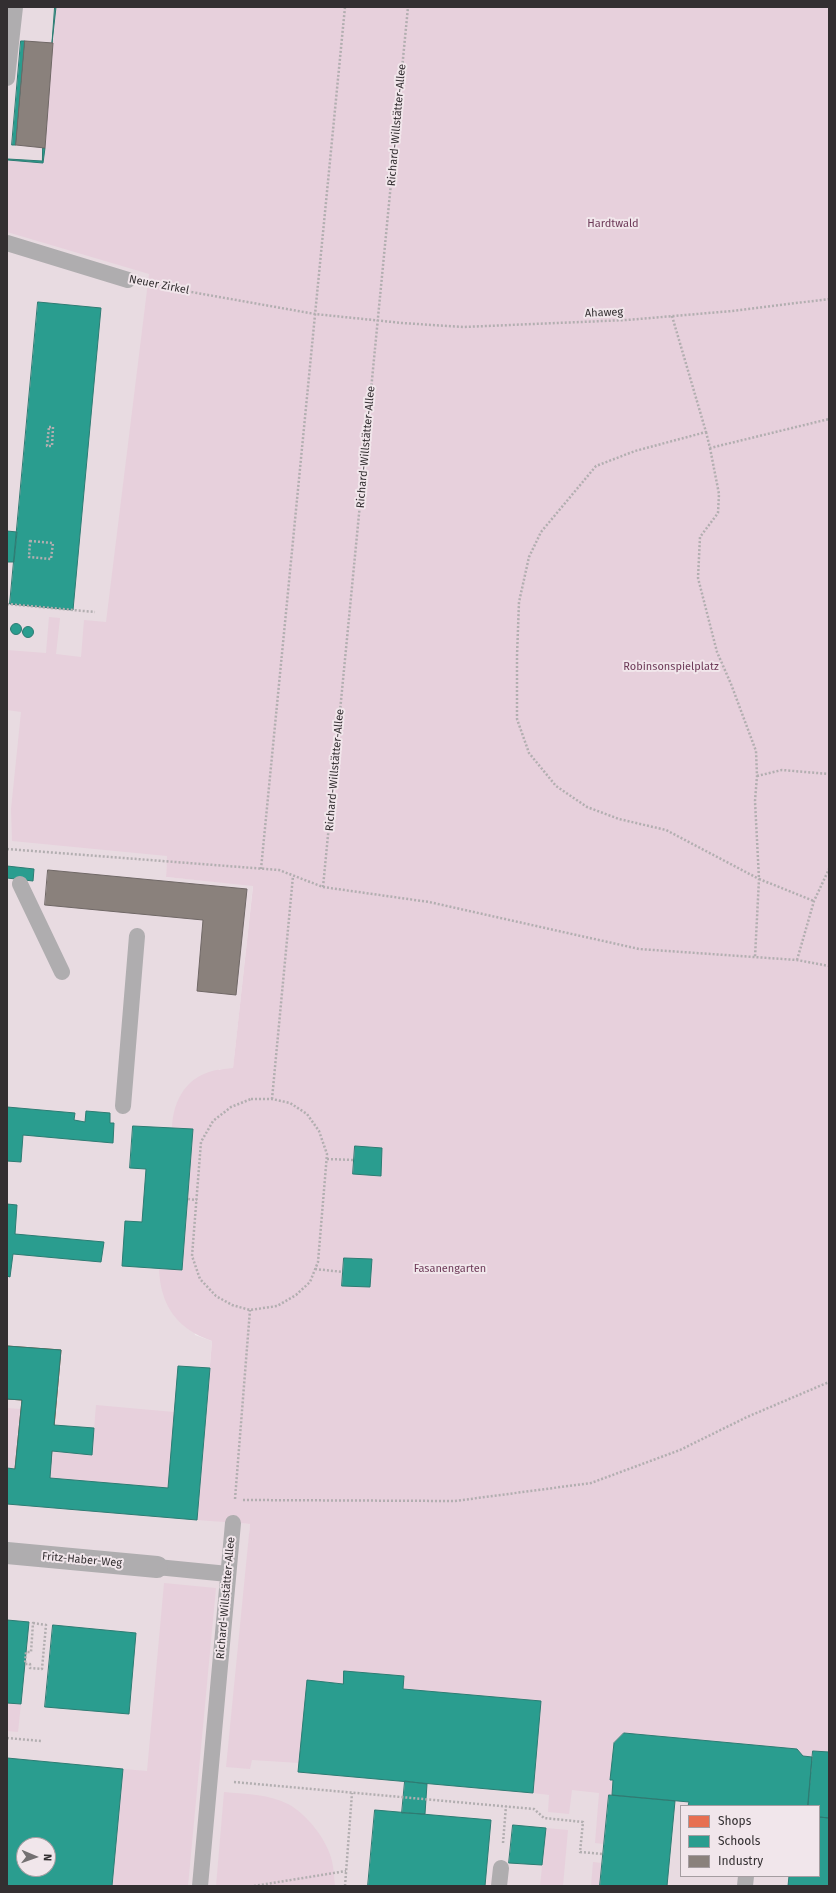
<!DOCTYPE html>
<html>
<head>
<meta charset="utf-8">
<style>
	body { margin:0 }
	#map { position:relative; width:836px; height:1893px; overflow:hidden; background:#eee9eb; font-family:"Fira Sans",sans-serif }
	canvas { display:block }
	.frame { position:absolute; inset:0; border:8px solid #332f31; pointer-events:none }
	.legend { position:absolute; left:680px; top:1805px; width:140px; height:72px; box-sizing:border-box; background:#f1e6eb; border:1px solid #a59da1; margin:0; padding:5px 7px; list-style:none; font-size:12px; color:#332f31 }
	.legend li { display:flex; align-items:center; gap:8px; height:20px }
	.legend b { width:20px; border:1px solid #a59da1 }
	.north { position:absolute; left:16px; top:1837px; width:40px; height:40px; box-sizing:border-box; background:#f1e6eb; border:1px solid #a59da1; border-radius:50%; rotate:92deg; font-size:11px; font-weight:700; line-height:16px; text-align:center; color:#332f31 }
	.north::after { content:''; display:block; margin:auto; width:14px; height:18px; background:#747072; clip-path:polygon(50% 0,100% 100%,50% 72%,0 100%) }
</style>
</head>
<body>
<div id="map">
<canvas width="836" height="1893"></canvas>
<div class="frame"></div>
<ul class="legend">
<li><b style="height:11px;background:#e76f51"></b>Shops</li>
<li><b style="height:11px;background:#2a9d8f"></b>Schools</li>
<li><b style="height:11px;background:#8a817c"></b>Industry</li>
</ul>
<div class="north">N</div>
</div>
<script>
const g = document.querySelector('canvas').getContext('2d');
g.lineJoin = 'round';
function fill(path, color) { g.fillStyle = color; g.fill(path, 'evenodd'); }
function trace(path, color, width, dash) { g.strokeStyle = color; g.lineWidth = width; g.lineCap = dash ? 'butt' : 'round'; g.setLineDash(dash || []); g.stroke(path); }
function drawText(font, color, halo, rows, align = 'center') {
  g.font = font + ' "Fira Sans",sans-serif'; g.lineWidth = 4; g.setLineDash([]); g.textBaseline = 'middle'; g.strokeStyle = halo; g.fillStyle = color; for (const [text, x, y, turn = 0] of rows) {
    g.save(); g.translate(x, y); g.rotate((+turn || 0) * Math.PI / 180); g.textAlign = isNaN(turn) ? turn : align; if (halo) g.strokeText(text, 0, 0); g.fillText(text, 0, 0); g.restore();
  }
}
const built = new Path2D(`
	M7,7H232L166,877L253,885L233,1069H219L193,1129L182,1270L195,1335L212,1341L197,1519L250,1524L247,1570L829,1639V1886H7ZM681,1806H819V1876H681ZM24,1845H48V1869H24Z`);
const green = new Path2D(`
	M56,7H829V1752L813,1751L812,1757L624,1733L613,1743L610,1780H613L612,1795H608L604,1844L595,1843L599,1793L572,1790L569,1814L548,1812L549,1795L533,1793L541,1701L403,1689L404,1676L345,1671L343,1684L307,1681L299,1763L252,1760L250,1769L226,1767L250,1524L197,1520L212,1341C177,1329 160,1305 159,1268L182,1270L193,1129L172,1128C173,1103 184,1080 209,1072C217,1069 225,1069 233,1068L253,886L166,877L167,856L12,841L11,809L21,712L7,710V650L46,653L49,617L60,618L56,654L81,657L84,620L106,622L149,274L7,232V160L43,163Z
	M96,1405L174,1412L168,1488L50,1478L52,1451L92,1454Z
	M7,1408L21,1409L15,1469L7,1468Z
	M164,1583L216,1588L188,1886H112L123,1769L147,1771Z
	M7,1703L21,1704L18,1732L7,1731Z
	M224,1792C244,1794 269,1794 288,1804C307,1814 327,1840 332,1861C334,1869 334,1878 335,1886H216Z
	M546,1828L568,1830L563,1886H540Z
	M593,1862L602,1863L600,1886H591Z`);
const shops = new Path2D(`
	M7,1346L61,1350L50,1471L15,1469L22,1400L7,1399Z`);
const schools = new Path2D(`
	M55,7H56L52,43Z
	M21,41H25L16,145H12Z
	M43,148H45L43,163L8,160V159L42,161Z
	M38,302L101,308L73,610L10,604Z
	M7,531L17,532L14,562H7Z
	M10.5 629a5.5 5.5 0 1 1 11 0a5.5 5.5 0 1 1-11 0Z
	M22.5 632a5.5 5.5 0 1 1 11 0a5.5 5.5 0 1 1-11 0Z
	M7,866L34,869L33,881L7,878Z
	M7,1107L75,1113L74,1120L85,1122L86,1111L110,1113V1123H114L113,1143L23,1135L21,1162L7,1161Z
	M133,1126L193,1129L182,1270L122,1266L125,1221L142,1222L146,1169L130,1168Z
	M355,1146L382,1148L381,1176L353,1174Z
	M7,1204L17,1205L15,1234L104,1242L101,1262L13,1254L10,1277L7,1276Z
	M344,1258L372,1259L370,1287L342,1286Z
	M7,1346L61,1350L54,1425L94,1428L92,1455L52,1451L50,1478L168,1488L178,1366L210,1368L197,1520L7,1504V1468L15,1469L22,1400L7,1399Z
	M7,1620L29,1622L21,1704L7,1703Z
	M53,1625L136,1633L129,1714L45,1707Z
	M344,1671L404,1676L403,1689L541,1701L533,1793L298,1772L307,1680L343,1684Z
	M624,1733L797,1749L803,1756L812,1757L808,1806H688L689,1802L612,1795L613,1780H610L614,1743Z
	M813,1751L829,1752V1818L819,1817V1806H808Z
	M7,1758L123,1769L112,1886H7ZM24,1845H48V1869H24Z
	M405,1781L427,1784L425,1814L402,1813Z
	M609,1795L675,1801L667,1886H600Z
	M375,1810L491,1820L485,1886H368Z
	M819,1817L829,1818V1886H788L789,1876H819Z
	M513,1825L546,1828L542,1865L509,1863Z`);
const industry = new Path2D(`
	M25,41L53,43L45,148L16,145Z
	M48,870L247,889L236,995L197,991L203,920L45,905Z`);
const path = new Path2D(`
	M152,285L315,314L402,323L463,327L627,320L732,311L829,299
	M672,316L706,432L635,451L596,466L541,532L529,557L519,602L517,656V719L529,753L556,786L587,807L619,819L666,830L759,879L755,957
	M49,427H53L52,446H47Z
	M706,432L710,448L829,419
	M710,448L719,494L718,513L700,537L698,578L717,652L731,684L756,751L757,776L755,801L759,879L814,901
	M30,541L53,543L51,559L29,557Z
	M7,604L95,612
	M757,776L782,770L829,774
	M7,849L279,870L323,887L429,902L639,949L797,960L829,966
	M261,869L345,7
	M323,887L408,7
	M797,960L814,901L829,869
	M251,1099H272L290,1103L307,1114L319,1131L327,1154L318,1262L310,1282L296,1295L277,1306L250,1310L232,1305L216,1296L200,1279L192,1256L201,1142L213,1121L231,1107Z
	M272,1099L293,876
	M327,1159L354,1160
	M188,1199L197,1200
	M315,1269L343,1272
	M235,1499L250,1310
	M243,1500L455,1501L591,1483L680,1450L747,1417L829,1382
	M33,1623L46,1625L42,1669L30,1668V1664H25L26,1652H31Z
	M7,1738L41,1741
	M234,1782L534,1809L544,1818L583,1822L580,1852L603,1854
	M503,1843L506,1806
	M254,1886L346,1871
	M345,1886L352,1793`);
const lane = new Path2D(`
	M7,78L15,7
	M7,243L128,280
	M20,884L62,972
	M123,1106L137,936
	M157,1567L228,1574
	M200,1886L233,1523
	M499,1886L501,1868
	M745,1886L746,1876`);
const street = new Path2D(`
	M7,1553L157,1567`);
const streetNames = [
	["Richard-Willstätter-Allee",397,125,-85],
	["Neuer Zirkel",159,285,11],
	["Ahaweg",604,313,-2],
	["Richard-Willstätter-Allee",366,447,-85],
	["Richard-Willstätter-Allee",335,770,-85],
	["Fritz-Haber-Weg",82,1560,5],
	["Richard-Willstätter-Allee",226,1598,-85]
];
const parkNames = [
	["Hardtwald",613,224],
	["Robinsonspielplatz",671,667],
	["Fasanengarten",450,1269]
];
fill(built, '#e8dbe1');
fill(green, '#e7d0dc');
fill(shops, '#e76f51');
trace(shops, '#b15c47', 1);
fill(schools, '#2a9d8f');
trace(schools, '#2d7c73', 1);
fill(industry, '#8a817c');
trace(industry, '#706866', 1);
trace(path, '#b2aeb0', 2.5, [2, 2]);
trace(lane, '#afadaf', 16);
trace(street, '#afadaf', 22);
drawText('11px', '#332f31', '#f1e6eb', streetNames);
drawText('11px', '#6d3a58', '#f1e6eb', parkNames);
</script>
</body>
</html>
